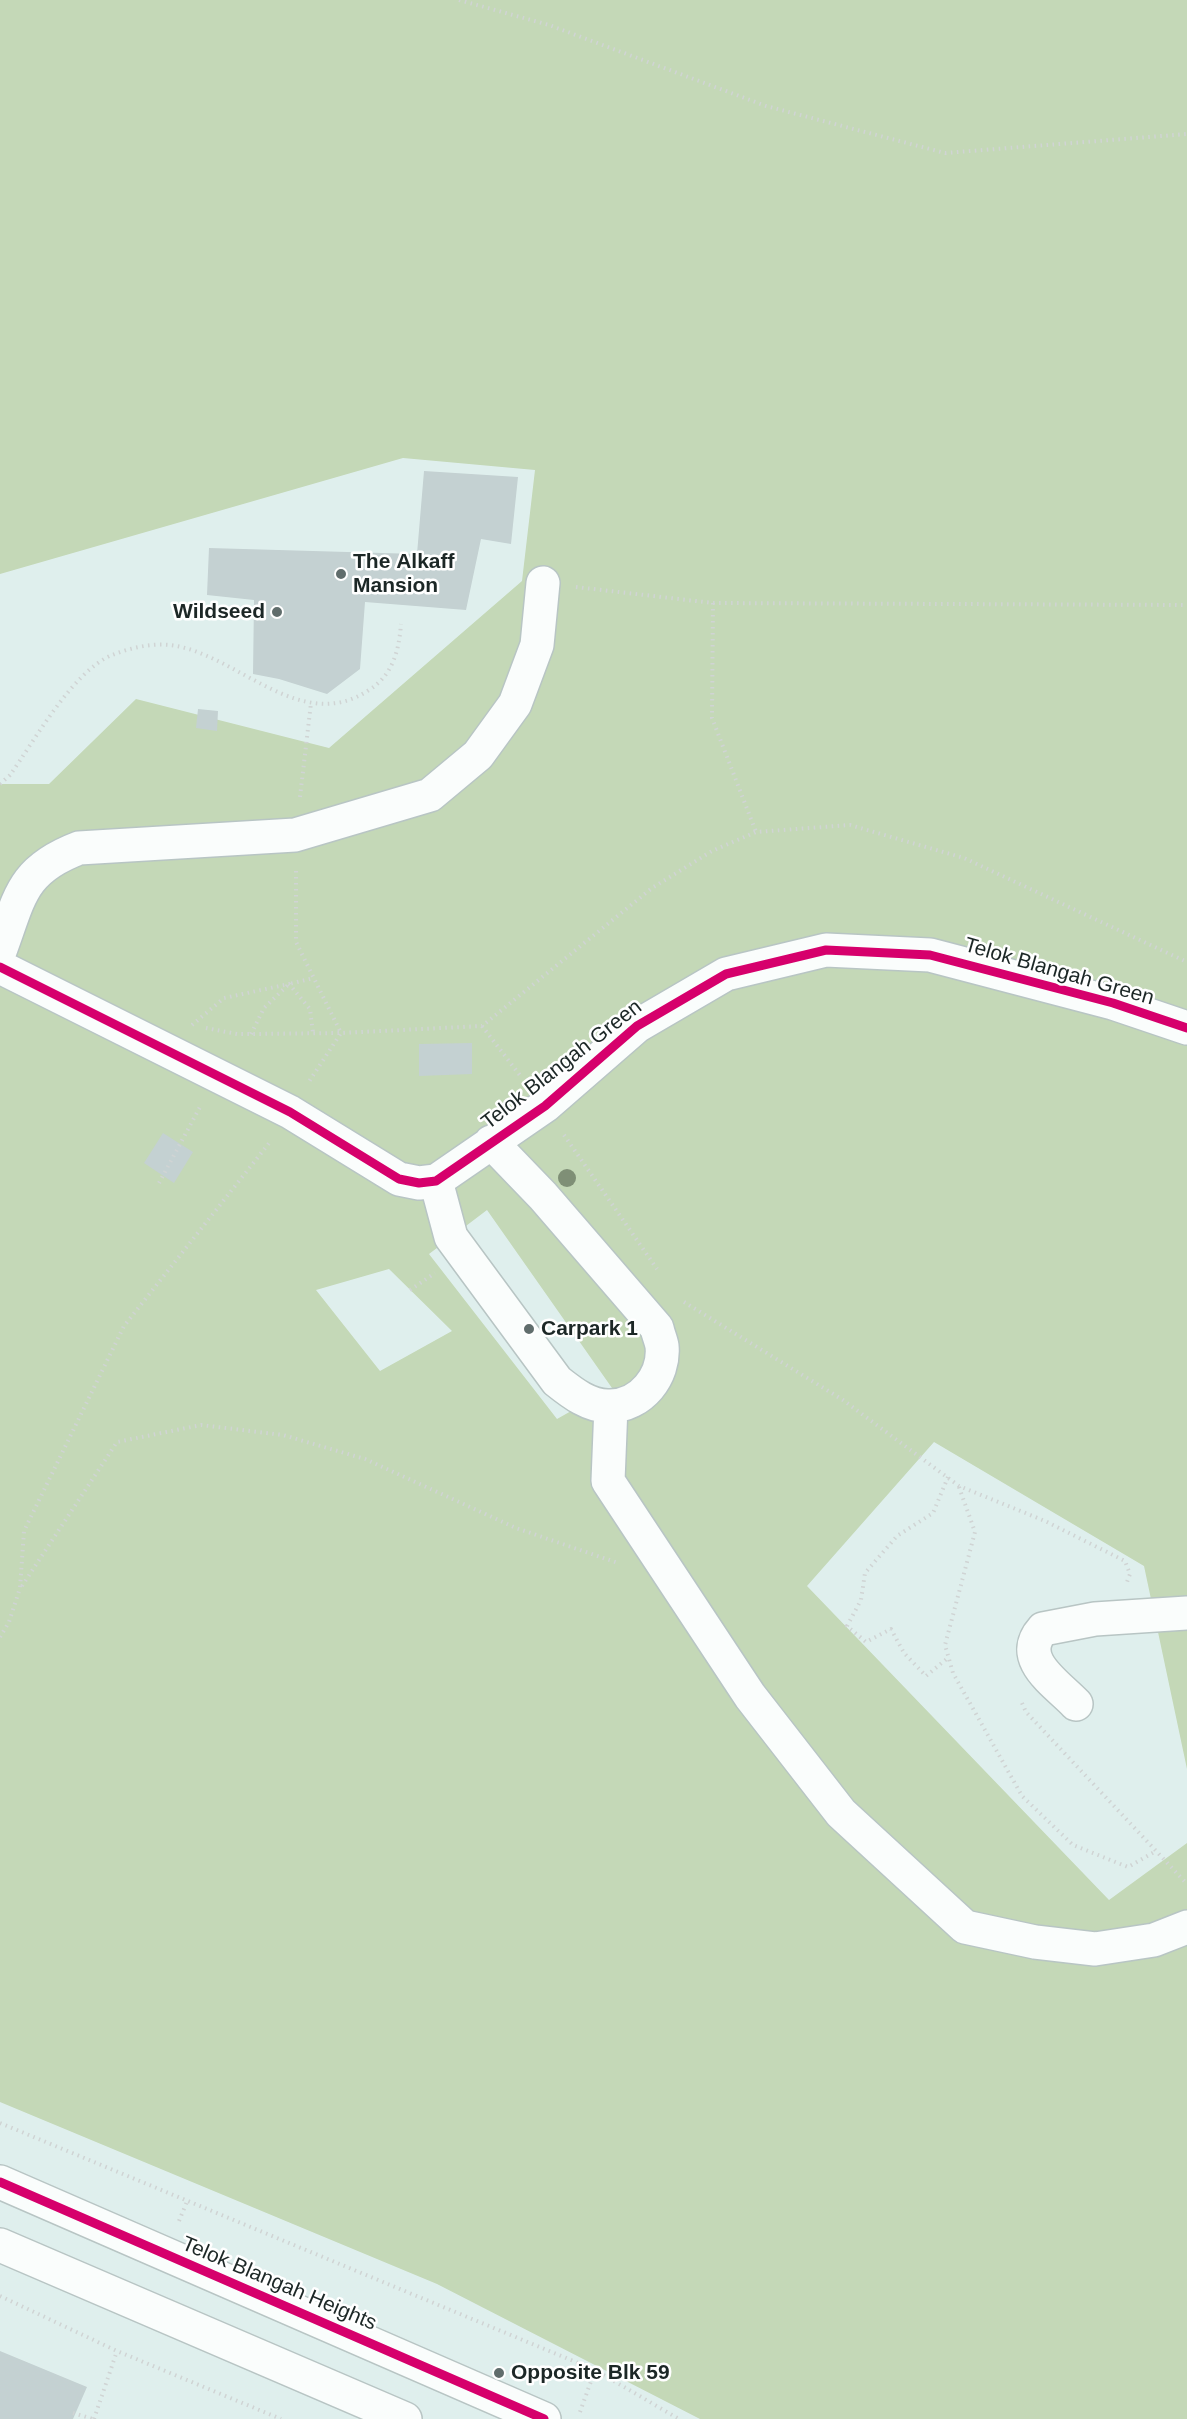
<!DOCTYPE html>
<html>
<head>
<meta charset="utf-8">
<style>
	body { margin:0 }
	canvas { display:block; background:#dfefed }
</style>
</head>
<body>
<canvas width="1187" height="2419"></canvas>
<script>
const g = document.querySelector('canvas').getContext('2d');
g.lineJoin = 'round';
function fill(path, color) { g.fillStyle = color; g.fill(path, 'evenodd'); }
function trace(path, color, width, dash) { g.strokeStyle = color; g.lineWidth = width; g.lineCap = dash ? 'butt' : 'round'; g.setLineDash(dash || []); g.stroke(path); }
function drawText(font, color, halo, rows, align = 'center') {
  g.font = font + ' Helvetica,sans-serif'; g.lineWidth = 5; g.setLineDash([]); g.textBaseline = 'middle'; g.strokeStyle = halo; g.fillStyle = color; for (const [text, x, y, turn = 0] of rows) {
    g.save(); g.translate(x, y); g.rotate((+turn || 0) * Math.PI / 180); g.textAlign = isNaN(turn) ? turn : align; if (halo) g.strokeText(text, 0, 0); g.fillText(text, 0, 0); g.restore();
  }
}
const forest = new Path2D(`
	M0,0H1187V1769L1144,1566L934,1442L807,1586L1109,1900L1187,1843V2419H700L437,2284L0,2102V784H49L136,699L329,748L522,581L535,470L403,458L0,574ZM487,1210L612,1388L557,1419L429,1254ZM389,1269L452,1331L380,1371L316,1290Z`);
const building = new Path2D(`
	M424,471L518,477L511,544L481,539L466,610L365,602L360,669L327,694L279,679L253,674L254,600L207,595L209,548L417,554Z
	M198,709L218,711L217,731L196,728Z
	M472,1043V1074L419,1076V1044Z
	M163,1133L193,1152L174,1183L144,1163Z
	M0,2351L87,2387L73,2419H0Z`);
const path = new Path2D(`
	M459,0L549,25L766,106L945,153L1187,134
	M576,587L713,603L1187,605
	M713,603L712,718L756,832
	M0,784L10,775C35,740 73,671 112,655C130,648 151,643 170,645C237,653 300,736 369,690C393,675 399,650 401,624
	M300,797L311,703
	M296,871V942L341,1033L308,1083
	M192,1025L224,998L289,984L310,1009L313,1033
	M482,1026L522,1078
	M206,1028L237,1034H251L341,1033L482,1026L652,888L712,851L756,832L850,825L964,858L1187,962
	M251,1034L264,1008L289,984L314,978
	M564,1135L657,1269
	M159,1183L200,1107
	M410,1290L435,1273
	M684,1302L843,1400L959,1486L1045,1521L1125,1561L1130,1574L1127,1582
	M948,1477L933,1513L897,1536L865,1573L861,1600L847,1626L866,1642L891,1629L904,1653L926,1676L949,1657
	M959,1487L975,1532L945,1645L953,1673L1022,1796L1073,1845L1128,1867L1156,1851
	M22,1586L117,1442L201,1425L283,1435L365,1459L516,1528L618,1563
	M0,1637L9,1622L20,1588L24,1531L124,1326L270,1142
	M1022,1703L1026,1712L1187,1884
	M0,2123L595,2370L679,2419
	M179,2221L188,2199
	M0,2296L117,2351L281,2419
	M580,2412L595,2370
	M73,2413L93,2419
	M94,2419L117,2351`);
const minor = new Path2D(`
	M0,951C20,897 21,870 79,848L295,835L430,795L478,755L515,704L537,645L543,583
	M0,967L290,1112L399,1179L419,1183L436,1181L545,1106L637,1026L726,974L826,950L930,955L1113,1003L1187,1028
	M436,1181L451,1237L557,1381C572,1393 590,1407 610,1406C641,1406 665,1376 662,1346C661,1340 658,1334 657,1328L543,1196L491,1142
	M611,1406L608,1481L750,1696L841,1813L965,1927L1035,1942L1095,1949L1154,1940L1187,1927
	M1076,1704C1056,1683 1016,1659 1043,1629L1095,1619L1187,1613
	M0,2182L544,2419
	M0,2245L405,2419`);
const cycleway = new Path2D(`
	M0,967L290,1112L399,1179L419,1183L436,1181L545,1106L637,1026L726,974L826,950L930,955L1113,1003L1187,1028
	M0,2182L544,2419`);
const trees = [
	[567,1178]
];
const markers = [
	[341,574,6,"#606d6c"],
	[277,612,6,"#606d6c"],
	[529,1329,6,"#606d6c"],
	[499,2373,6,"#606d6c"]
];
const poiNames = [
	["The Alkaff",353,562],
	["Mansion",353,586],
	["Wildseed",265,612,"right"],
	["Carpark 1",541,1329],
	["Opposite Blk 59",511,2373]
];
const streetNames = [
	["Telok Blangah Green",1059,972,16],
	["Telok Blangah Green",562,1065,-38],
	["Telok Blangah Heights",279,2284,23]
];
fill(forest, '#c4d8b7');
fill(building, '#c4d1d2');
trace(minor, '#b8c5c4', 36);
trace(path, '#d0d4d4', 4, [1.5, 4.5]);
trace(minor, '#fafdfc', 33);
trace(cycleway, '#d6006c', 9);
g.fillStyle = '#7f8f76';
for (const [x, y] of trees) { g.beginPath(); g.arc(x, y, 9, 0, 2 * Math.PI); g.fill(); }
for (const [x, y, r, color] of markers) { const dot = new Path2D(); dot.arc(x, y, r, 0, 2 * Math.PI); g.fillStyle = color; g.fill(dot); trace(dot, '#fff', 2); }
drawText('bold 21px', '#1c2726', '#fff', poiNames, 'left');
drawText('21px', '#1c2726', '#fff', streetNames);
</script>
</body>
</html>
